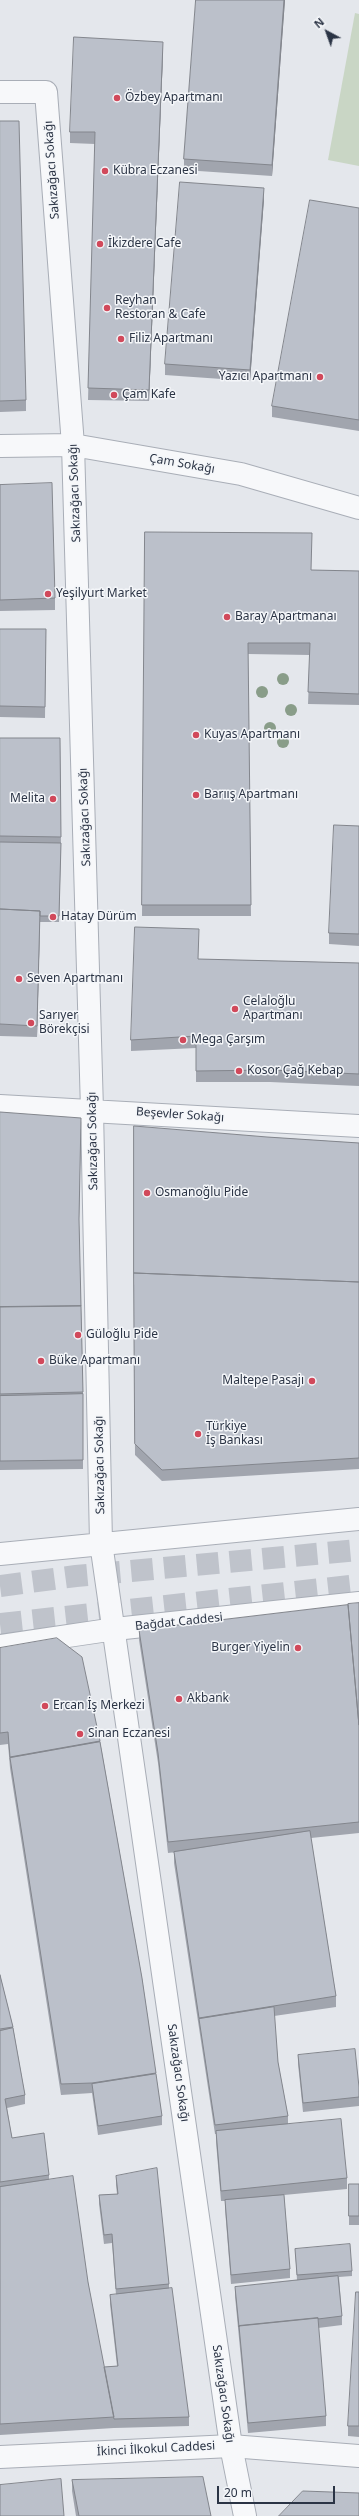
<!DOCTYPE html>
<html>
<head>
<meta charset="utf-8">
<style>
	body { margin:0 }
	#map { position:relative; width:359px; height:2516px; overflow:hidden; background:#e4e7ec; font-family:"Noto Sans",sans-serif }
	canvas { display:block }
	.north { position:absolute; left:307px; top:12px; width:40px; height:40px; -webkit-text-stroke:3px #f4f6f9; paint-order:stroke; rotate:319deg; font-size:11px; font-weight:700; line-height:16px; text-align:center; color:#2b3445 }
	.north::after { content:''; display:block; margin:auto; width:14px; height:18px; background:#2b3445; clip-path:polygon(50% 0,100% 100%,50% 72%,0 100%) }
	.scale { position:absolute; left:217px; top:2486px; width:118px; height:18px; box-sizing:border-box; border:2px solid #2b3445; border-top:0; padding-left:5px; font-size:12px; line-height:14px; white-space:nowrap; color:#2b3445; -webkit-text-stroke:3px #f4f6f9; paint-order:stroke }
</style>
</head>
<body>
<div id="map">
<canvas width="359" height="2516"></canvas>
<div class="north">N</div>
<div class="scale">20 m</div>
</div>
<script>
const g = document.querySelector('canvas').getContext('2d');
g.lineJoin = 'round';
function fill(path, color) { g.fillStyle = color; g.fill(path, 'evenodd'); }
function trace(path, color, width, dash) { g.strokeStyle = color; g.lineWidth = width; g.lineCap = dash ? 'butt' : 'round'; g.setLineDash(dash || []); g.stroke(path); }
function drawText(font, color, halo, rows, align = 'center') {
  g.font = font + ' "Noto Sans",sans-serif'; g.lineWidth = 3; g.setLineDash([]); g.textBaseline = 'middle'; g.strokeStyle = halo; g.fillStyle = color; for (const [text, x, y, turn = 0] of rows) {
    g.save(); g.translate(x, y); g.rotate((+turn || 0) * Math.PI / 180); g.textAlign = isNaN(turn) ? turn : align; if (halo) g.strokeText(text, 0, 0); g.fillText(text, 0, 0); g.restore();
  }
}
const green = new Path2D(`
	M355,13L359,14V166L328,160Z`);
const primaryTunnel = new Path2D(`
	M0,1586L76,1576L359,1550
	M0,1624L359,1585`);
const pedestrian = new Path2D(`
	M92,1110L101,1543L231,2446L245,2516
	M0,1554L359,1519
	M0,1646L115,1629L359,1603`);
const minor = new Path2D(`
	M0,92H46L73,445L92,1110
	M0,446L73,445L241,474L359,508
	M0,1106L359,1126
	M0,2457L231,2446L359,2456`);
const trees = [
	[283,679],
	[262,692],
	[291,710],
	[270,728],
	[283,742]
];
const wall = new Path2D(`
	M196,0H285L272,176L184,170V159Z
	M163,54L149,401L88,400L95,144L70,143V132Z
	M0,121L26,400V411L0,412Z
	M264,199L250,381L165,375V364Z
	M359,208V431L272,417V406Z
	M0,485L55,598V610L0,611Z
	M145,532L311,570L359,571V705L308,704L310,655L248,654L251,916H142Z
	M0,629H46L45,718L0,717Z
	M0,738H60L61,848L59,922H40L37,1037L0,1036Z
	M359,826V946L329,944V933Z
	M198,959L359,963V1086L270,1082H196V1048L131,1051V1040Z
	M0,1112L81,1129L79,1224L83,1392V1469L0,1470Z
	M267,1137L359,1143V1469L162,1481L135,1455L134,1285Z
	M359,1603V1833L311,1838L336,1996V2007L274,2016L278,2062L288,2116V2124L347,2178V2189L284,2195L290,2269V2278L231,2284L225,2209V2201H221L216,2142V2134H215L199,2028L174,1863V1852H176L168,1853L158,1763L139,1640V1630L348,1605Z
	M0,1648L100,1741L142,1978L162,2116V2125L98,2135L92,2093L61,2095L10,1768L8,1744L0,1745Z
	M0,1975L13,2027L25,2095V2104L7,2108L12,2138L49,2175V2179L88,2282L104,2367L117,2366L110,2304V2295H116L112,2243L104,2244L99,2204V2195L117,2194L116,2185V2176L169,2284V2289L189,2417V2426L114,2428L0,2435Z
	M298,2055L359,2087V2106L303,2112L298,2064Z
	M349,2184H359V2225H349Z
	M295,2249L352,2271V2276L339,2277L342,2316V2325L318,2328L326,2416V2426L248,2433L235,2296V2287L297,2280Z
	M359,2292V2437L348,2436V2426Z
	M72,2480L211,2516H76L72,2491Z`);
const shadedWall = new Path2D(`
	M284,0H285L272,176V165Z
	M163,42V54L149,401V390Z
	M264,188V199L250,381V370Z
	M40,911V922L37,1037V1026Z`);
const building = new Path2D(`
	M196,0H284L272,165L184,159Z
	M74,37L163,42L149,390L88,388L95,132H70Z
	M0,121H19L26,400L0,401Z
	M180,182L264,188L250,370L165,364Z
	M310,200L359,208V420L272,406Z
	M52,483L55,598L0,600V485Z
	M145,532L312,533L311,570L359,571V694L308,692L310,643H248L251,905H142Z
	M0,629H46L45,707L0,706Z
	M0,738H60L61,837L0,836Z
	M334,825L359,826V934L329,933Z
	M0,842L61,843L59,916H40V911L0,909Z
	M0,909L40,911L37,1026L0,1024Z
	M135,927L199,929L198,959L359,963V1074L270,1070L196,1071V1036L131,1040Z
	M0,1112L81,1118L79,1219L81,1306L0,1307Z
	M134,1126L267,1137L359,1143V1282L134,1273Z
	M134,1273L359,1282V1458L162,1470L135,1444Z
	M81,1306L83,1392L0,1394V1307Z
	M83,1394V1460L0,1461V1396Z
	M359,1603V1725L348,1604Z
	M348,1605L359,1726V1822L168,1842L158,1753L139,1630Z
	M57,1638L82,1657L100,1741L10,1757L8,1732L0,1733V1648Z
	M100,1742L142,1978L156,2073L92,2083L61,2084L10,1758Z
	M310,1831L336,1996L199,2018L174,1852Z
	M0,1975L13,2027L0,2029Z
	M274,2007L278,2062L288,2116L215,2125L199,2019Z
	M13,2028L25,2095L5,2099L12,2138L44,2133L49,2175L0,2182V2031Z
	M355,2049L359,2087V2097L303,2103L298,2055Z
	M156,2074L162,2116L98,2126L92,2084Z
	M341,2119L347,2178L221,2191L216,2131Z
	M157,2168L169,2284L116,2289L112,2234L104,2235L99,2195L118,2194L116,2176Z
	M73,2176L88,2282L114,2417L0,2424V2187Z
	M349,2184H359V2216H349Z
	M284,2195L290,2269L231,2275L225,2200Z
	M350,2244L352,2271L297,2275L295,2249Z
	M338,2276L342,2316L318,2319V2318L239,2326V2327L235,2287Z
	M172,2288L189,2417L114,2419L104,2367L118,2366L110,2295Z
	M356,2292H359V2426H348Z
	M318,2318L326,2416L248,2423L239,2326Z
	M203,2477L211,2516H79L72,2480Z
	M61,2479L64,2516H0V2485Z
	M303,2491L359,2493V2516H279Z`);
const markers = [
	[117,98,4,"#d1495b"],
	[105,171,4,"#d1495b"],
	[100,244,4,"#d1495b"],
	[107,308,4,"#d1495b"],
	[121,339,4,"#d1495b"],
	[320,377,4,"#d1495b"],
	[114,395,4,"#d1495b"],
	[48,594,4,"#d1495b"],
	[227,617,4,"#d1495b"],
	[196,735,4,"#d1495b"],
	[196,795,4,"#d1495b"],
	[53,799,4,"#d1495b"],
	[53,917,4,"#d1495b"],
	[19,979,4,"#d1495b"],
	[235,1009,4,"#d1495b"],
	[31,1023,4,"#d1495b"],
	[183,1040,4,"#d1495b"],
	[239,1071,4,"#d1495b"],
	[147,1193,4,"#d1495b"],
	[78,1335,4,"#d1495b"],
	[41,1361,4,"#d1495b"],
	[312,1381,4,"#d1495b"],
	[198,1434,4,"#d1495b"],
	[298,1648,4,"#d1495b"],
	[179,1699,4,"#d1495b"],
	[45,1706,4,"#d1495b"],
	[80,1734,4,"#d1495b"]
];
const poiNames = [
	["Özbey Apartmanı",125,98],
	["Kübra Eczanesi",113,171],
	["İkizdere Cafe",108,244],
	["Reyhan",115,301],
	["Restoran & Cafe",115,315],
	["Filiz Apartmanı",129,339],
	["Yazıcı Apartmanı",312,377,"right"],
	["Çam Kafe",122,395],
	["Yeşilyurt Market",56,594],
	["Baray Apartmanaı",235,617],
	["Kuyas Apartmanı",204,735],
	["Barıış Apartmanı",204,795],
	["Melita",45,799,"right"],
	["Hatay Dürüm",61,917],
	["Seven Apartmanı",27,979],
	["Celaloğlu",243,1002],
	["Apartmanı",243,1016],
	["Sarıyer",39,1016],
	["Börekçisi",39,1030],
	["Mega Çarşım",191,1040],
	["Kosor Çağ Kebap",247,1071],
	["Osmanoğlu Pide",155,1193],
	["Güloğlu Pide",86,1335],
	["Büke Apartmanı",49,1361],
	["Maltepe Pasajı",304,1381,"right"],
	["Türkiye",206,1427],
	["İş Bankası",206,1441],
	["Burger Yiyelin",290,1648,"right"],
	["Akbank",187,1699],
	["Ercan İş Merkezi",53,1706],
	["Sinan Eczanesi",88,1734]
];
const streetNames = [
	["Sakızağacı Sokağı",52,170,-94],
	["Çam Sokağı",182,464,10],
	["Sakızağacı Sokağı",75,493,-92],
	["Sakızağacı Sokağı",85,817,-92],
	["Beşevler Sokağı",180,1115,4],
	["Sakızağacı Sokağı",93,1141,-91],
	["Sakızağacı Sokağı",100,1465,-91],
	["Bağdat Caddesi",179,1622,-6],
	["Sakızağacı Sokağı",178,2073,82],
	["Sakızağacı Sokağı",223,2394,82],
	["İkinci İlkokul Caddesi",156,2449,-3]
];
fill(green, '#c9d6c5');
trace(primaryTunnel, '#bfc3cb', 22, [22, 11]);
trace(pedestrian, '#a9aeb7', 24);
trace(minor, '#a9aeb7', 24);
trace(pedestrian, '#f7f8fa', 22);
trace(minor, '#f7f8fa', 22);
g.fillStyle = '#899d89';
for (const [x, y] of trees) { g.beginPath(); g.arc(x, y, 6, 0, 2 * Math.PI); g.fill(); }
fill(wall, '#a1a5ae');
fill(shadedWall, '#83868d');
fill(building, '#bbc0ca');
trace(building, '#83868d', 1);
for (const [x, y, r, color] of markers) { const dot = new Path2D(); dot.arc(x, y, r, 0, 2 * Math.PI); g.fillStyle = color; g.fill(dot); trace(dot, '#f4f6f9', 1.5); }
drawText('12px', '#2b3445', '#f4f6f9', poiNames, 'left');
drawText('12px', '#2b3445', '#f4f6f9', streetNames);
</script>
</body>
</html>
